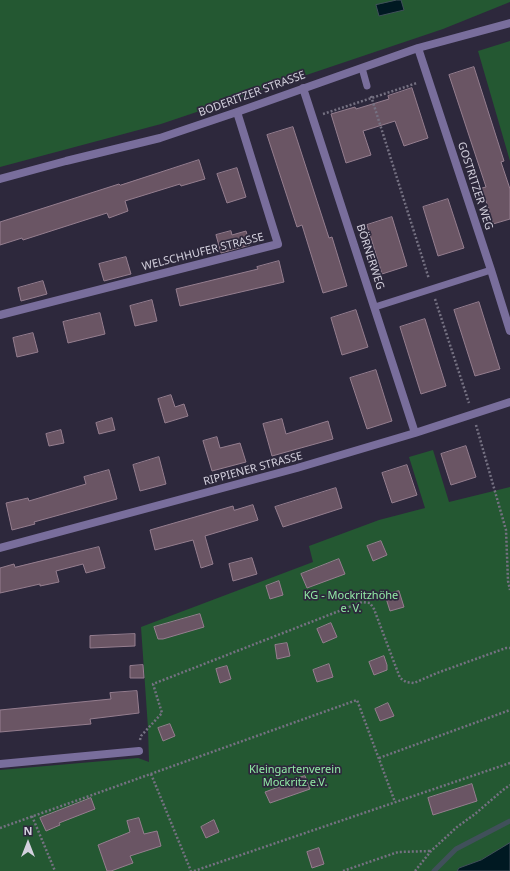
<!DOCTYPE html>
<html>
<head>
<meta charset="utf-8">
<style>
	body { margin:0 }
	#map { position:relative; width:510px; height:871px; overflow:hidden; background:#2d283c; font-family:"Noto Sans",sans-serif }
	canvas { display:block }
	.north { position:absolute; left:8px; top:823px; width:40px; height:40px; -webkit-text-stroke:3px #2d283c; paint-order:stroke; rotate:0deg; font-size:11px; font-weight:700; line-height:16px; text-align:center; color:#d4d1de }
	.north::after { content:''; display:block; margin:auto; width:14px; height:18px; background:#d4d1de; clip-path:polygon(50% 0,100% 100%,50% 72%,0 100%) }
</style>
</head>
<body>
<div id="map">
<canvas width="510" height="871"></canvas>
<div class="north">N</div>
</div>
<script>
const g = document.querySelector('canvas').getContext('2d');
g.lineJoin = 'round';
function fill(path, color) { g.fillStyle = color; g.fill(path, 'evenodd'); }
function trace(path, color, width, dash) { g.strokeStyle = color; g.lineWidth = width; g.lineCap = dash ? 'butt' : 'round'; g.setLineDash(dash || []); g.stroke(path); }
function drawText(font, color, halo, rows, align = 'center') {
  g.font = font + ' "Noto Sans",sans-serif'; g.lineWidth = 3.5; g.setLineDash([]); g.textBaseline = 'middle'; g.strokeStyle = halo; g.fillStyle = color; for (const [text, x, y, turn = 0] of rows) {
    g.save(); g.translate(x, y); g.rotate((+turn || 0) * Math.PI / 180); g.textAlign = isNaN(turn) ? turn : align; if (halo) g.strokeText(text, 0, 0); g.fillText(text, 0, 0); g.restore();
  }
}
const green = new Path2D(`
	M0,0H510V2L443,29L161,124L0,167Z
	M510,41V161L478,51Z
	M433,450L449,502L510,487V843L481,860L459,868L457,871H0V770L138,758L149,762L148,728L141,627L313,562L309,546L379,520L425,508L409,457Z`);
const water = new Path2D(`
	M397,0H401L404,10L379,16L376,5Z
	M510,843V871H457L459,868L481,860Z`);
const stream = new Path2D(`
	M434,871L456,849L510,821`);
const building = new Path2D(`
	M474,67L504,161L501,162L510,189V219L493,224L482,188L486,187L449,75Z
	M412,88L428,138L404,146L395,121L363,131L371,155L346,163L331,114L355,107L356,109L389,99L388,96Z
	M293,127L329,238L332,237L347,286L323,293L302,225L297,227L267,135Z
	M199,160L205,179L181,186L180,184L125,201L128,211L109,218L107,213L23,240L22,238L0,245V222L119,184L120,185Z
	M237,168L246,197L227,203L217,174Z
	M448,199L464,248L438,256L423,207Z
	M392,217L407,266L382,274L367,225Z
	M231,231L232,235L246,231L250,245L221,253L216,235Z
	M126,257L131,274L104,281L99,264Z
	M279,261L284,282L180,306L176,289L258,269L257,267Z
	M43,281L47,294L21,301L18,288Z
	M152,300L157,321L135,326L130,306Z
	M479,302L500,369L475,376L454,310Z
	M356,310L368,347L342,355L331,318Z
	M100,313L105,334L68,343L63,322Z
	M425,319L446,386L421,394L400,327Z
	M33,333L38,352L17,357L13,338Z
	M376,370L392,421L367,429L350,378Z
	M171,395L175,407L184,404L188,416L165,423L158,399Z
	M112,418L115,430L99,434L96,423Z
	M282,419L286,434L328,421L333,439L272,456L263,424Z
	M61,430L64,443L49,446L46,434Z
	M217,437L220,448L240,443L246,462L212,471L203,441Z
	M466,446L476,477L451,485L441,454Z
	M159,457L166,484L140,491L133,465Z
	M407,465L417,495L392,503L382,473Z
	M109,470L117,499L34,522L35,524L12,530L6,503L28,498L29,501L86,484L84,477Z
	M336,488L342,508L283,527L275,507Z
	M253,505L258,520L205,536L213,564L201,568L193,540L155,550L150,530L233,506L234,510Z
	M381,541L387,555L373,561L367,546Z
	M99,547L105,568L86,573L83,564L56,571L59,582L40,586V584L0,593V568L14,564L15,567Z
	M252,558L257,574L233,581L229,564Z
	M339,559L345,574L307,588L301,574Z
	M279,581L283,595L270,599L266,586Z
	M399,591L404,607L390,611L385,595Z
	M200,614L204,627L163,639H158L154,627Z
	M331,623L337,637L323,643L317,629Z
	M135,634V646L90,648V636Z
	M287,643L290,656L277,659L275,645Z
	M384,656L387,665V670L374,675L369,662Z
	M329,664L333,677L317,682L313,670Z
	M143,665L144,678H130V666Z
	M227,666L231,679L220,683L216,669Z
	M137,691L139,713L90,719L91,724L0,732V710L111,699L110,693Z
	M388,703L394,716L380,721L375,709Z
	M170,724L175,736L163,741L158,728Z
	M305,776L310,789L270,803L265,792L284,785L283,783Z
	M472,784L477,801L433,815L428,798Z
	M91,798L95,809L59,823L60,825L46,831L40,818Z
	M139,818L144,834L157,831L161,846L130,856L133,863L111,871H107L98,845L130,832L127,821Z
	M214,820L219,832L206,838L201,827Z
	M319,848L324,864L312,868L307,852Z`);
const path = new Path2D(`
	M371,96L429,279
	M323,114L417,83
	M435,299L469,403
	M476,425L506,530L508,581L510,590
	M140,740L141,736L162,713L153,684L362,602L370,603L374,609L400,678L406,682L414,683L437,673L506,648H510
	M379,758L510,710
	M151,774L191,871
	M32,816L55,871
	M0,828L357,700L395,802
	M194,871L510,763
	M343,871L398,852L431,851
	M415,871L431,851L457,827L475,814L503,790L510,785`);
const service = new Path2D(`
	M362,68L367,86
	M375,307L491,270`);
const minor = new Path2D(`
	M418,48L491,270L510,331
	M303,88L415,433
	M0,179L66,161L160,138L237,112L418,48L510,23
	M0,315L278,244L237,112
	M0,548L297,468L415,433L510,402
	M0,764L139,751`);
const streetNames = [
	["BODERITZER STRASSE",252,94,-20],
	["GOSTRITZER WEG",475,186,72],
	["WELSCHHUFER STRASSE",203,252,-14],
	["BÖRNERWEG",370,257,72],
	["RIPPIENER STRASSE",253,469,-15]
];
const parkNames = [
	["KG - Mockritzhöhe",351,596],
	["e. V.",351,609],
	["Kleingartenverein",295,770],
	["Mockritz e.V.",295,783]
];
fill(green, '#245832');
fill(water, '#001922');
trace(water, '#40505a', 1);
trace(stream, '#40505a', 5);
fill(building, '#6a5564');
trace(building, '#957e8f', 1);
trace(path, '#757182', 2.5, [2, 2]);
trace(service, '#796e9c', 7);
trace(minor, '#796e9c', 8);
drawText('11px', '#d4d1de', '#2d283c', streetNames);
drawText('11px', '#92eaa6', '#2d283c', parkNames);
</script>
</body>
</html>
